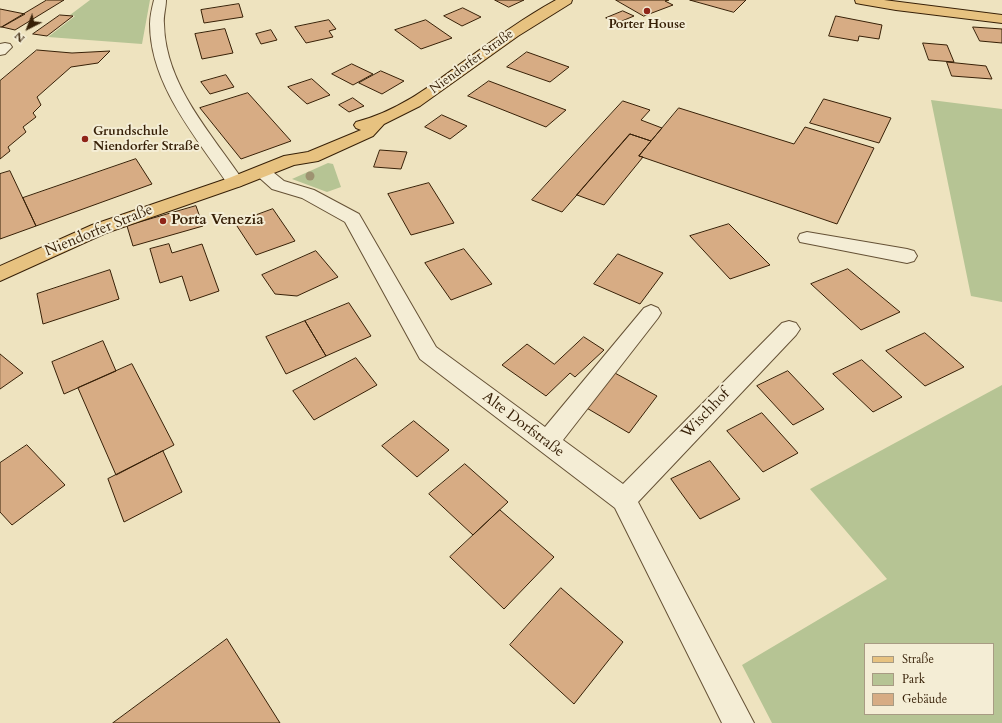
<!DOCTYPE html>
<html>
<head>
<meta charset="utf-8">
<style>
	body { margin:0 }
	#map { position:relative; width:1002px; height:723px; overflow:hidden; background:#eee3bf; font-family:Cardo,serif }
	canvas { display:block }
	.legend { position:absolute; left:864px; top:643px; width:130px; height:72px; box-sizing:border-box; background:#f4edd5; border:1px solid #a89b83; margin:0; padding:5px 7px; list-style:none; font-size:12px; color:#372007 }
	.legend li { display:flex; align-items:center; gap:8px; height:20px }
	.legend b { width:20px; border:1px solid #a89b83 }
	.north { position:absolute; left:8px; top:8px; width:40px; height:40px; -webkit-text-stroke:3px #f4edd5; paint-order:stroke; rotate:222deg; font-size:11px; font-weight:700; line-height:16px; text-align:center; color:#372007 }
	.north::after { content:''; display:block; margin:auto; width:14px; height:18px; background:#372007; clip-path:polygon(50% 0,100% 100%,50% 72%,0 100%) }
</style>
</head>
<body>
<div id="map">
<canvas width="1002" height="723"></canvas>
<ul class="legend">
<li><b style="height:5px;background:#e7c280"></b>Straße</li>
<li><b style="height:11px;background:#b6c494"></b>Park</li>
<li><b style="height:11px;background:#d7ac84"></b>Gebäude</li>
</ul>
<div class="north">N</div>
</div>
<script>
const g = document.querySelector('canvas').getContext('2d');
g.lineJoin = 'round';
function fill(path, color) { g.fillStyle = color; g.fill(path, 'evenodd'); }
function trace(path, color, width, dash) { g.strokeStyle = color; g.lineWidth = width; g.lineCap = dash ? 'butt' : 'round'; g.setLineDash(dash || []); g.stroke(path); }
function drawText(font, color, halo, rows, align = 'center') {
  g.font = font + ' Cardo,serif'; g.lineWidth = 4; g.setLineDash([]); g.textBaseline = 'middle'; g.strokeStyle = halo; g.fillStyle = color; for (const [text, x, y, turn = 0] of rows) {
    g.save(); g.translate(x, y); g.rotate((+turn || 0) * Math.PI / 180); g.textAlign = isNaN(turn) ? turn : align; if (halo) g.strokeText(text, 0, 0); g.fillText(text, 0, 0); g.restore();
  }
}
const green = new Path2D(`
	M90,0H150L142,44L48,37L75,16L70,15Z
	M931,100L1002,109V302L971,296Z
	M328,163L333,164L341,187L327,192L292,179Z
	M1002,385V723H772L742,665L887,579L810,489ZM865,644H993V714H865Z`);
const building = new Path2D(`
	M47,0H64L15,30L2,27Z
	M495,0H524L509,7Z
	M616,0H669L665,1L673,5L644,16Z
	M690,0H746L734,12Z
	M239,4L243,17L204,23L201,10Z
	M463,8L481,17L462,26L444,16Z
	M0,9L25,14L2,27H0Z
	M623,11L634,16L617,23L606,18Z
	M60,15L73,16L47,36L33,34Z
	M836,16L882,25L879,39L859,36L858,41L829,36Z
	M329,20L336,29L329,31L333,37L306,43L295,27Z
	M426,20L452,38L421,49L395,30Z
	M973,27L1002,29V43L980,41Z
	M225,29L233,53L202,59L195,34Z
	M271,30L277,40L261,44L256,34Z
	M923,43L947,45L954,62L929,60Z
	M37,50L72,53L110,51L98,63L71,67L37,97L41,105L33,113L36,117L23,127L26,132L8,147L10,151L0,159V81Z
	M527,52L569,67L550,82L507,67Z
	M947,62L986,66L992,79L952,76Z
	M352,64L373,74L353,85L332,74Z
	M381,71L404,81L382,94L359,83Z
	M226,75L234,87L210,94L201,82Z
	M312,79L330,95L307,104L288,87Z
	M489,81L566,110L546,127L468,96Z
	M248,93L291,141L241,159L200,108Z
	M353,98L364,106L349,112L339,105Z
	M824,99L891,118L879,143L810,123Z
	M623,101L650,110L641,120L662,128L651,141L630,134L562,212L532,200Z
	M679,108L794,144L805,127L874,148L837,224L639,156Z
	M442,115L467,126L450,139L425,127Z
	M630,134L651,141L639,156L643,157L604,205L577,195Z
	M380,150L407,152L401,169L374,167Z
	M136,159L152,184L36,226L23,198Z
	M10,171L36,226L0,239V174Z
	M429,183L454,223L411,235L388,194Z
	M196,206L203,226L133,246L127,226Z
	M273,209L295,241L256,255L235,223Z
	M729,224L770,265L730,279L690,236Z
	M169,244L172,253L202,244L219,291L190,301L182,276L160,283L150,249Z
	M464,249L492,284L451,300L425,263Z
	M316,251L338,277L297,296L275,294L262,275Z
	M618,254L663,273L640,304L594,284Z
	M848,269L900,312L861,330L811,284Z
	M110,270L119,299L43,324L37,294Z
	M349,303L371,336L326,356L305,321Z
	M305,321L326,356L286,374L266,337Z
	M925,333L964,367L925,386L886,351Z
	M584,337L604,350L575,377L570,373L546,396L502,365L527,344L554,364Z
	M103,341L116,371L64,394L52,362Z
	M0,354L23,373L0,389Z
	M356,358L377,385L314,420L293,391Z
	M862,360L902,397L873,412L833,374Z
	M132,364L174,445L116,475L78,388Z
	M788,371L824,409L793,425L757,386Z
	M613,372L657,396L629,433L585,407Z
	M762,413L798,453L763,472L727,431Z
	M414,421L449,450L417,477L382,446Z
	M27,445L65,485L12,525L0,512V463Z
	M163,451L182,492L124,522L108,479Z
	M710,461L740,499L700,519L671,479Z
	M465,464L508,502L473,535L429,494Z
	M500,510L554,557L504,609L450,557Z
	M561,588L623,642L574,704L510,645Z
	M227,639L280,723H113Z`);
const minor = new Path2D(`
	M154,0H166C166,8 163,16 164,24C165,85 212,134 244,182L241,186L235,187L229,186C197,138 150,85 150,24C150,16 152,8 154,0Z
	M5,43L10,44L12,47L5,54L0,55V44Z
	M262,167L268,168L284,181L314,190L359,214L436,347L545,427L644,308L651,305L658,308L661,313L658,318L563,440L623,484L782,323L789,321L796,323L800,329L796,335L638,502L754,723H722L615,508L420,359L345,222L302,198L272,189L253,172L256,168Z
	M807,232L907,249L914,251L917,256L914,261L907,263L800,242L798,238L800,234Z`);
const major = new Path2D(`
	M556,0H572L571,3L518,36L420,106L384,124L373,136L318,161L294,165L241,186L106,233L0,281V266L92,225L229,178L284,156L308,152L361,130L356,128L354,125L356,122C399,111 432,85 467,59C496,38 525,17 556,0Z
	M855,0H884L1002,15V23L896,10L861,4L856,3Z`);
const trees = [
	[310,176]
];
const markers = [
	[647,11,4,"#8f2418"],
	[85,139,4,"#8f2418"],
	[163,221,4,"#8f2418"]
];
const farPoinames = [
	["Porter House",647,25],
	["Grundschule",93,132,"left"],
	["Niendorfer Straße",93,147,"left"]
];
const farStreetnames = [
	["Niendorfer Straße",472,62,-36]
];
const poiNames = [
	["Porta Venezia",171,221]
];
const streetNames = [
	["Niendorfer Straße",99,231,-22],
	["Wischhof",706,414,-46],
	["Alte Dorfstraße",523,425,37]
];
fill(green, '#b6c494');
fill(building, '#d7ac84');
trace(building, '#372007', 1);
trace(minor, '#655135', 2);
trace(major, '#372007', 2);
fill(minor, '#f4edd5');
fill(major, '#e7c280');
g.fillStyle = '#9e9371';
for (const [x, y] of trees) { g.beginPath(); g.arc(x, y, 4.5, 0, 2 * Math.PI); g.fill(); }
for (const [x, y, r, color] of markers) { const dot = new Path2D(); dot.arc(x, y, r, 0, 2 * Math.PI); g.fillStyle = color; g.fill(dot); trace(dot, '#f4edd5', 1.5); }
drawText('bold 13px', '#372007', '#f4edd5', farPoinames);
drawText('13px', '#372007', '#f4edd5', farStreetnames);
drawText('bold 15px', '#372007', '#f4edd5', poiNames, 'left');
drawText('15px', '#372007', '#f4edd5', streetNames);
</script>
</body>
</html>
